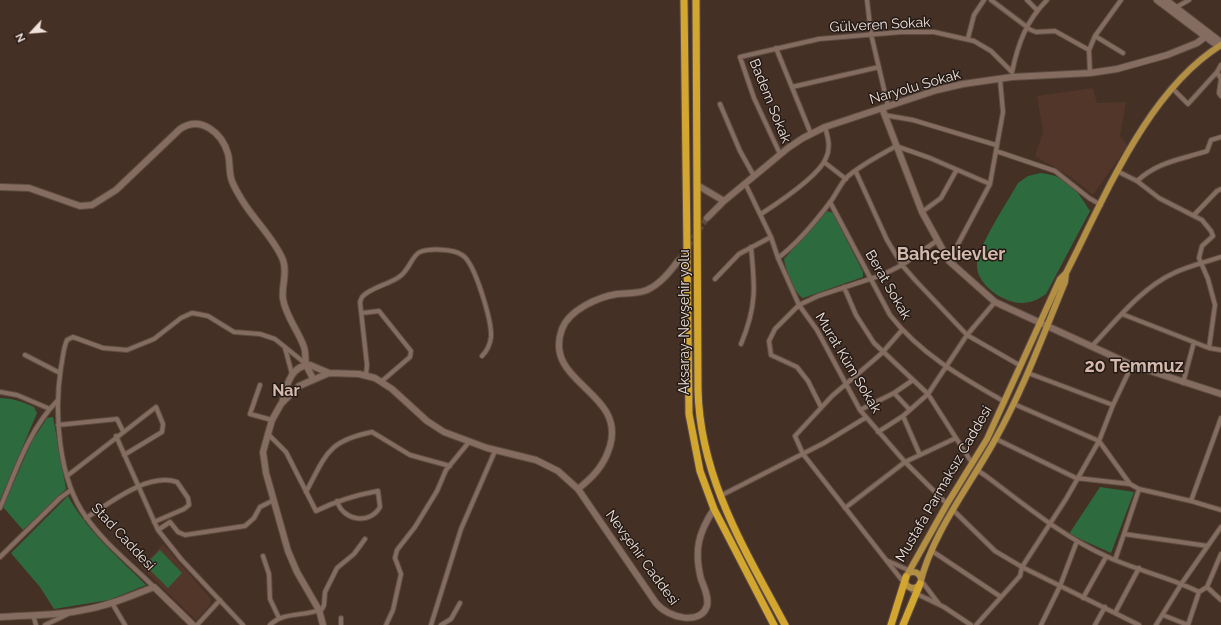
<!DOCTYPE html>
<html>
<head>
<meta charset="utf-8">
<style>
	body { margin:0 }
	#map { position:relative; width:1221px; height:625px; overflow:hidden; background:#453025; font-family:Raleway,sans-serif }
	canvas { display:block }
	.north { position:absolute; left:12px; top:12px; width:40px; height:40px; -webkit-text-stroke:3px #241a15; paint-order:stroke; rotate:244deg; font-size:11px; font-weight:700; line-height:16px; text-align:center; color:#f0e2db }
	.north::after { content:''; display:block; margin:auto; width:14px; height:18px; background:#f0e2db; clip-path:polygon(50% 0,100% 100%,50% 72%,0 100%) }
</style>
</head>
<body>
<div id="map">
<canvas width="1221" height="625"></canvas>
<div class="north">N</div>
</div>
<script>
const g = document.querySelector('canvas').getContext('2d');
g.lineJoin = 'round';
function fill(path, color) { g.fillStyle = color; g.fill(path, 'evenodd'); }
function trace(path, color, width, dash) { g.strokeStyle = color; g.lineWidth = width; g.lineCap = dash ? 'butt' : 'round'; g.setLineDash(dash || []); g.stroke(path); }
function drawText(font, color, halo, rows, align = 'center') {
  g.font = font + ' Raleway,sans-serif'; g.lineWidth = 3; g.setLineDash([]); g.textBaseline = 'middle'; g.strokeStyle = halo; g.fillStyle = color; for (const [text, x, y, turn = 0] of rows) {
    g.save(); g.translate(x, y); g.rotate((+turn || 0) * Math.PI / 180); g.textAlign = isNaN(turn) ? turn : align; if (halo) g.strokeText(text, 0, 0); g.fillText(text, 0, 0); g.restore();
  }
}
const built = new Path2D(`
	M1093,88L1097,103L1126,102L1120,136L1128,145L1093,195L1071,177L1035,156L1043,132L1037,96Z
	M163,544L211,599L210,605L196,620L141,567Z`);
const green = new Path2D(`
	M1041,173C1068,176 1077,190 1090,211L1046,294C1032,304 1019,306 1003,298C992,293 977,280 977,266C976,249 1008,201 1018,183L1028,176Z
	M827,211L833,213L863,272V277L803,298C795,295 785,268 784,259Z
	M0,398C12,398 23,402 34,407L37,413L0,500Z
	M53,417L66,489L23,530L3,507L32,441L47,418Z
	M1100,487L1134,492L1111,553L1069,534Z
	M68,496C87,531 118,557 146,585L109,600L54,609L40,587L11,553Z
	M160,550L182,573L168,588L145,565Z`);
const secondaryTunnel = new Path2D(`
	M678,261L707,218`);
const street = new Path2D(`
	M867,0L871,34L888,106
	M991,0L1031,30L1036,32L1055,31L1089,50
	M1027,0L1037,10
	M1175,8L1189,0
	M1095,36L1123,53
	M968,38L974,15L984,0
	M776,48L811,134
	M1012,72C1018,44 1026,21 1047,0
	M1217,72L1221,79L1219,93L1221,96
	M1090,73L1089,50L1095,36L1121,0
	M792,87L879,67
	M1172,88L1188,104L1217,72L1221,65
	M720,104L740,151L754,176
	M884,115L913,120L996,145
	M996,151L1055,171L1089,198L1101,205
	M780,154L754,98L740,57L819,39L901,32H934L974,41L991,51L1011,71
	M824,162L846,179
	M1117,171L1137,181L1159,198L1202,220L1211,231L1213,236L1202,246L1199,258L1208,279L1215,305L1209,348
	M856,172L887,240L902,265L915,280L967,335L1021,366
	M1137,181C1159,161 1180,160 1207,151L1211,140L1221,137
	M745,183L771,237L778,258L799,305L817,330L860,410L905,462L947,504
	M830,202L890,315C920,354 963,378 1005,402
	M922,212L941,198L956,171
	M761,214C778,203 819,176 826,158C831,148 828,137 825,127
	M1194,215L1217,191L1221,189
	M778,258C798,243 816,221 831,201C836,194 840,185 846,178C860,165 879,156 896,146L930,158L990,184
	M949,261L990,184L1003,112L1000,79
	M715,279L739,254L771,237
	M844,287L856,315L874,343L928,394L972,463
	M362,313L379,311L411,351L410,357L382,381
	M1122,314L1209,348L1221,350
	M902,330L882,353L832,396L795,436L803,454L901,579L915,593L944,607L971,625
	M741,344C757,306 755,286 751,247
	M1091,347C1116,321 1141,288 1174,273C1189,266 1206,262 1221,257
	M285,348L292,374
	M25,355L60,373
	M1028,373L1113,405
	M366,375L367,365L360,302L362,297C371,287 388,285 399,277C409,271 412,255 420,252C430,248 454,249 462,255C475,262 492,322 491,337C490,345 487,351 482,356
	M1183,383L1194,342
	M260,385L250,414L272,420
	M0,392L17,395L50,409
	M894,393L910,410
	M1014,404L1099,441L1130,484
	M821,407L808,381L797,367L771,355L769,341L775,329L799,305L818,296L882,275L902,265L938,240
	M860,410L894,393L913,380
	M903,416L920,455
	M1221,418L1191,501L1221,510
	M58,425L117,419L123,431
	M878,432L903,416L928,394L967,335L995,302
	M268,434L286,452L316,511C336,501 356,495 378,491L380,507C370,525 343,521 337,501
	M116,436L158,530L181,559L243,625
	M996,439L1076,478L1130,484L1139,489L1191,501
	M977,470L986,476C1025,505 1063,537 1108,557C1138,571 1170,577 1199,592L1207,587L1221,600
	M67,476L156,407L163,424L162,432L124,455
	M306,492C326,455 327,441 372,432L410,455L450,466
	M720,496L824,443L865,418
	M0,508C16,471 28,431 57,401
	M845,508L905,462L956,438
	M953,510L995,551L1022,567L1139,625
	M86,518C110,503 148,472 177,482L188,498L189,505L184,509L154,522
	M158,530L170,522L178,532L185,535L245,526L254,518L260,507L274,500
	M1124,534L1139,489
	M932,551L1001,597
	M263,556L269,574L270,599L279,618
	M0,557L60,498L71,490
	M1115,560L1124,534L1208,546
	M888,561L915,573
	M920,579L939,604
	M154,587C131,564 104,543 86,517C58,479 54,412 61,367C63,358 63,349 67,340L73,337L103,348L127,350L154,339L181,318L192,313L198,314L208,316L234,332L260,334L275,339L306,364
	M1207,587L1221,554
	M1083,598L1106,557
	M112,603L125,625
	M1115,613L1139,568
	M33,615L36,625
	M1163,615L1188,625
	M341,618V625
	M45,625L68,614
	M197,625L220,600
	M270,625C284,611 305,617 322,609L324,605L325,592L337,568L354,554L365,539
	M386,625L393,610L401,574L395,558L397,550L415,527L437,491L446,470L469,442
	M431,625L461,529L495,451
	M441,625L451,619L460,603
	M976,625L1020,576L1022,567L1066,499L1099,441L1113,405L1132,365
	M1041,625L1060,586L1077,541
	M1095,625L1105,607
	M1156,625L1182,583L1221,527
	M1188,625L1199,592`);
const secondary = new Path2D(`
	M1157,0L1214,43L1221,45
	M1166,0L1218,40L1221,44
	M882,108L922,212L949,261L995,302L1132,365L1221,394
	M697,185L724,201
	M0,187L29,188L80,206L92,205L116,190L180,129C201,115 222,133 228,154C230,162 229,170 231,178C233,186 238,193 242,200C254,220 274,238 283,260C288,274 281,286 283,299C286,317 298,330 304,347C306,353 305,359 306,365C308,369 311,374 313,379
	M707,218L724,201L788,148L803,138L825,127L937,90L963,84L1012,77L1090,73L1117,69L1167,55L1197,43L1205,37
	M282,403C286,388 290,365 310,365L329,373
	M578,489C593,477 604,466 610,446C626,391 542,383 562,329C569,310 598,297 617,294C627,293 637,294 647,290C660,284 669,273 678,261
	M0,617C28,615 56,616 83,610C108,606 131,596 154,587L193,625
	M323,625L319,610L297,572L288,551L266,473L263,452L272,420L281,404L299,386L329,373L359,374L375,378L392,389L427,421L444,432L487,448L536,460L558,471L578,489L656,603C669,619 701,625 707,606C709,597 704,587 701,579C694,551 698,533 714,509`);
const primary = new Path2D(`
	M905 580a8 8 0 1 1 16 0a8 8 0 1 1-16 0Z
	M906,577L947,504L987,439L1060,279L1066,273C1105,197 1147,91 1221,45
	M920,584C932,533 971,484 996,438C1024,388 1043,335 1065,282L1066,273`);
const highway = new Path2D(`
	M684,0L689,414L700,471L714,509L774,625
	M696,0L698,390C700,478 745,550 785,625
	M891,625L906,577
	M903,625L920,584`);
const streetNames = [
	["Gülveren Sokak",880,25,-3],
	["Naryolu Sokak",915,87,-16],
	["Badem Sokak",770,101,68],
	["Berat Sokak",888,285,60],
	["Aksaray-Nevşehir yolu",685,322,-90],
	["Murat Küm Sokak",848,363,59],
	["Mustafa Parmaksız Caddesi",944,484,-60],
	["Stad Caddesi",123,537,47],
	["Nevşehir Caddesi",642,558,54]
];
const quarterNames = [
	["Nar",286,391]
];
const districtNames = [
	["Bahçelievler",951,255],
	["20 Temmuz",1134,367]
];
fill(built, '#523629');
fill(green, '#2d6b3e');
trace(secondaryTunnel, '#5f4b40', 6, [6, 3]);
trace(street, '#5e4c43', 6);
trace(secondary, '#5e4c43', 8);
trace(primary, '#5e4c43', 8);
trace(highway, '#5e4c43', 9);
trace(street, '#846c60', 4);
trace(secondary, '#846c60', 6);
trace(primary, '#b38f43', 6);
trace(highway, '#d3a72f', 7);
drawText('14px', '#f0e2db', '#241a15', streetNames);
drawText('bold 16px', '#d4b9ac', '#241a15', quarterNames);
drawText('bold 18px', '#d4b9ac', '#241a15', districtNames);
</script>
</body>
</html>
